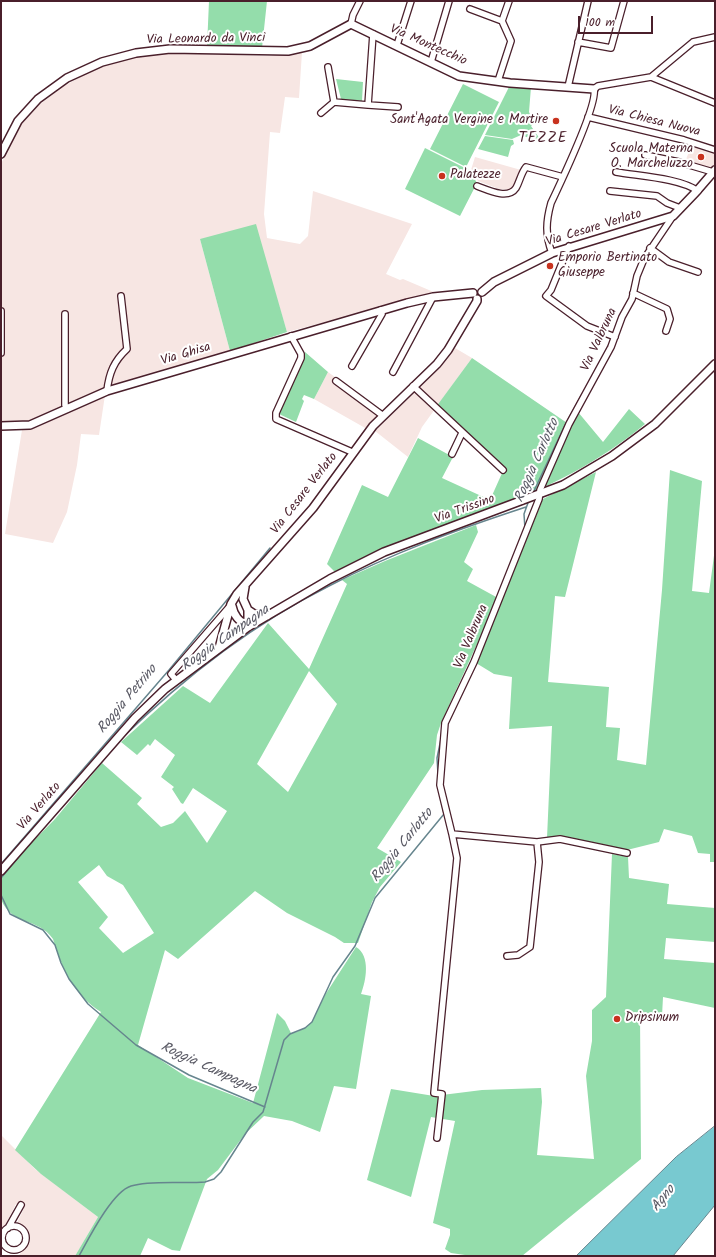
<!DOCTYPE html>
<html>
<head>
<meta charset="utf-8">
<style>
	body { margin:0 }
	#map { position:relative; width:716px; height:1257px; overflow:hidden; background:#fff; font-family:Kalam,sans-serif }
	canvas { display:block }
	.frame { position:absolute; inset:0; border:2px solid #4a1f2b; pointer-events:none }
	.scale { position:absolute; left:578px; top:16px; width:75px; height:18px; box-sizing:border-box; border:2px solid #4a1f2b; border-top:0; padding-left:5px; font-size:12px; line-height:14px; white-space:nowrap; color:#4a1f2b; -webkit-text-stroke:3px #fff; paint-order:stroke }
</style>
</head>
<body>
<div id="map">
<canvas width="716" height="1257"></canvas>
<div class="frame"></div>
<div class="scale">100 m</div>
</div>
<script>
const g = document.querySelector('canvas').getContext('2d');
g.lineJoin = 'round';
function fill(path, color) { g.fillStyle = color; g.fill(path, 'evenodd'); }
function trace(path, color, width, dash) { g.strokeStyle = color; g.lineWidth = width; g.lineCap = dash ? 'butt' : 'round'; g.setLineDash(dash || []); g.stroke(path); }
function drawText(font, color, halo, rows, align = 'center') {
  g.font = font + ' Kalam,sans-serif'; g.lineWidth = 4; g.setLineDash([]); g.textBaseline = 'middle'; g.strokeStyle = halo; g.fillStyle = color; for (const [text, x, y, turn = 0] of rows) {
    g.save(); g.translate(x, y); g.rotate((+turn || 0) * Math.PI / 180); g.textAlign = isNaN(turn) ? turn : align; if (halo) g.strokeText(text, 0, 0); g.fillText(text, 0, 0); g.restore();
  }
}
const built = new Path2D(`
	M302,52L299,98L285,97L280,133L270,132L264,214L267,238L300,244L308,236L313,191L412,224L386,274L400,280L403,279L436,293L287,332L262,249L200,239L230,351L138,379L26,423L1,424V164L19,127L40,104L64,86L96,68L133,58L168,53L269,56Z
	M692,144L715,152V164L710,171L685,162Z
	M475,157L521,170L514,187L509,190L499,189L478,181L471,170Z
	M455,348L472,358L422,427L408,457L375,431L441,367Z
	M328,372L382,411L367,429L314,399Z
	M105,395L99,435L81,434L77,465L67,512L53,543L5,534L22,430L38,427Z
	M1,1135L35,1169L98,1217L75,1256H18L27,1246L30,1237L26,1228L17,1223L24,1208L16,1204L3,1229L1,1228Z`);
const green = new Path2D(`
	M209,1H267L262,48L207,47Z
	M336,79L363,82L362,101L341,99Z
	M463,84L499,102L466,167L430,149Z
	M510,85L531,87L529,112L534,123L531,126L540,139L537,141L521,135L512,139L485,135Z
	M485,136L513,140L514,144L511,146L508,157L478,149Z
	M425,148L469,170L477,183L460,216L405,189Z
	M256,224L287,332L230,351L200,239Z
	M305,352L328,372L314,399L304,395L302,399L304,401L296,422L279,414Z
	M472,358L570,425L578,412L603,442L629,409L645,424C556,499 439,525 335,572L327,564L362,485L388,497L418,438L453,457L442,478L490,500L503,471L436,407Z
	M670,470L702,481L692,591L709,593L715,548V862H710V854L698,853L692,836L664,829L659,842L627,850L560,836L547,838L552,726L509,729L512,677L494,674L476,663L543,499L596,472L565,597L555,596L548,682L609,687L606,727L620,728L617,760L646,765L662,590Z
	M476,525L478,532L464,562L473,569L467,581L498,598L441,723L437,735L434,763L377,848L401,862L380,887L372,902L358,943H344L335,937L287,913L255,891L178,959L165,950L138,1045L188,1078L253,1103L277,1013L285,1021L291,1033L297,1032L308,1026L313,1020L325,995L356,947C371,956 366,981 361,994L371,996L356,1089L334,1086L320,1132L292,1121L264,1116L245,1134L218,1170L207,1179L180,1251L172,1250L148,1238L140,1256H75L98,1217L41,1174L15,1150L101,1012C74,995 62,969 53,939C38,917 11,926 1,899C0,893 1,881 1,874L55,819L102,763L142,798L137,804L161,827L173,823L185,811L207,843L227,811L193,788L183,804L181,803L172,789L174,787L161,777L175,755L155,739L150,746L148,744L137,755L121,742L183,686L210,703L268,623L309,669L347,584L342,580L385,561ZM309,671L337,704L288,792L257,764ZM99,865L107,876L123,885L154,933L123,953L99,928L108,917L78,882Z
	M612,854L628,857L629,878L669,884L667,904L715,908V942L666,938L664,959L715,963V1008L663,997L662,1016L640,1013L641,1159L522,1256H472L451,1253L445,1249L450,1235V1229L433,1223L455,1121L431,1117L411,1197L367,1180L391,1089L434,1096L482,1090L541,1088L542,1102L537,1155L594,1159L586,1076L592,1041V1010L606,997Z`);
const water = new Path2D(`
	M715,1126V1205L673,1256H576L676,1157Z`);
const stream = new Path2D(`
	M606,351L611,340
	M533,493L565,425L582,394
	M525,529L524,514L529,500
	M120,740C182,679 251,625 329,586C392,553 459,529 526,507
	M438,774L437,758L442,734
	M1,864L169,670L270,548
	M1,878L37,835
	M1,895L10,914L43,930L55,945L61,963L69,979L88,1004L136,1045L189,1075L265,1107
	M79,1256C89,1238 112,1192 131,1186C152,1180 183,1184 205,1182L214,1179L221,1172L253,1122L263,1112L284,1040L290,1034L305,1028L312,1022L333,977L355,946L375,898L444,814L440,794`);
const street = new Path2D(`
	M470,9L502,21
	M351,24L353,15L360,1
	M373,34L368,105L398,107
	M578,42L611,48L624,1
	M397,45L411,1
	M431,62L449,1
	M328,67L334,102
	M651,77L693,42L715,37
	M498,81L511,41L502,21L509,1
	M568,87L588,1
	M321,113L334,102L368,105
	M588,117L684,140L715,150
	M645,155L679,162L713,172
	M616,172C638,176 680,178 698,191
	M477,186C488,190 508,200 516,188C520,181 521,173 526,167L563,177
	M610,191L657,196L667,203L680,208
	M569,246L551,290L546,296L587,326L615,337
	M650,248L669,262L698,272
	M552,253C545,235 546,221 551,203C560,184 598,104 594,89L598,86L651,77L715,103
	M633,293L667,309L670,319L666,331
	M65,314V405L67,409
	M291,336L301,354V358L276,413V419L352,452
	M1,353V311
	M352,366L382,314L381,310
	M393,372L433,297
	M336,381L382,415
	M413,386L503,470
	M107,391C109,373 114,361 127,349L121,296
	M452,454L462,433
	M176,680L171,674L230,606
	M627,853L560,839L537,842L452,834L440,785L445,723L474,662L539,499L540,490L569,424L611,347L622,317L632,299L637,276L644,259L673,216
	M507,956L518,955L530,947L539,862L537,842
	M437,1138L442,1094L434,1093L457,858L452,834
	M2 1238a12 12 0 1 1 24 0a12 12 0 1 1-24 0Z
	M8,1228L21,1205`);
const secondary = new Path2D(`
	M1,154L18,121L38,99L67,78L102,62L136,53L170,49L288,51L310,46L351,24L459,76L510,83L594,89
	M482,292L494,282L552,253L673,216L696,192L715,170
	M1,426L30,425L107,391L407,303L433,297L473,293
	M245,587L243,599L248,610V627
	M232,606C234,617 240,621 248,627
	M248,610L254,614L267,616
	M219,648L231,604L237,594L313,508L373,426L437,364L448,350L477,301V299
	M1,871L135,718L165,689L248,627L330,579L384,552L563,485L612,456L655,424L715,364`);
const markers = [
	[556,121,4,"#c8321e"],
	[701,157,4,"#c8321e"],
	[442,176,4,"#c8321e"],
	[550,266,4,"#c8321e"],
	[617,1019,4,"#c8321e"]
];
const streetNames = [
	["Via Leonardo da Vinci",206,40,-1],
	["Via Montecchio",428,46,24],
	["Via Chiesa Nuova",654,122,14],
	["Via Cesare Verlato",594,229,-17],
	["Via Valbruna",600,340,-65],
	["Via Ghisa",186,355,-17],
	["Via Cesare Verlato",305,494,-52],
	["Via Trissino",465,510,-20],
	["Via Valbruna",472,637,-67],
	["Via Verlato",40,807,-49]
];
const poiNames = [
	["Sant'Agata Vergine e Martire",548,121,"right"],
	["Scuola Materna",693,150,"right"],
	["O. Marcheluzzo",693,165,"right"],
	["Palatezze",450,176],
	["Emporio Bertinato",558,259],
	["Giuseppe",558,274],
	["Dripsinum",625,1019]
];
const waterNames = [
	["Roggia Carlotto",538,461,-66],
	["Roggia Campagna",226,639,-35],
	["Roggia Petrino",128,700,-50],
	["Roggia Carlotto",403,846,-51],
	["Roggia Campagna",208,1069,25],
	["Agno",664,1199,-51]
];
const quarterNames = [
	["TEZZE",543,139]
];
fill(built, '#f7e6e3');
fill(green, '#94ddab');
fill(water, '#78c9d0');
trace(water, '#66858e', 1);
trace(stream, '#66858e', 1.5);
trace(street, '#4a1f2b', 8);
trace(secondary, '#4a1f2b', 10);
trace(street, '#fff', 5.5);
trace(secondary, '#fff', 7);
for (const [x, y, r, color] of markers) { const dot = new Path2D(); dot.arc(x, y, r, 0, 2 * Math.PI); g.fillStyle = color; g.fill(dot); trace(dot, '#fff', 1.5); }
drawText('13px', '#4a1f2b', '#fff', streetNames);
drawText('13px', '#4a1f2b', '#fff', poiNames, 'left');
drawText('italic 14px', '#5a5a65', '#fff', waterNames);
g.letterSpacing = '1px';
drawText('15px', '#4a1f2b', '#fff', quarterNames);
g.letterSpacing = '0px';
</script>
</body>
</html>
